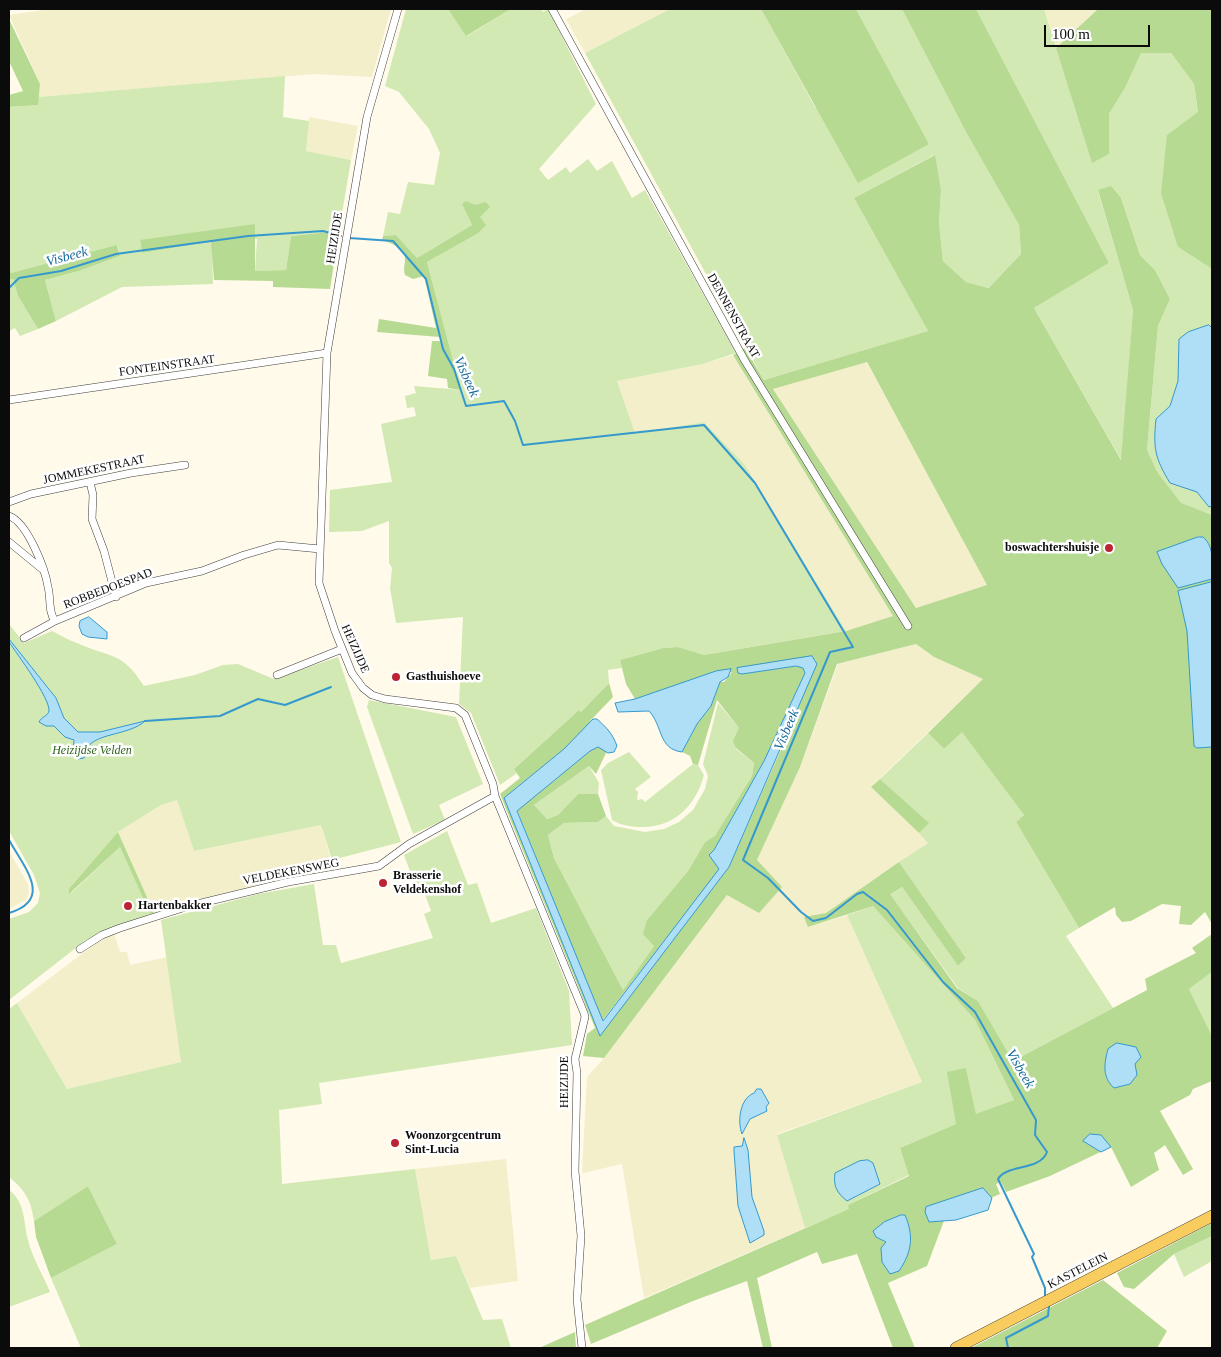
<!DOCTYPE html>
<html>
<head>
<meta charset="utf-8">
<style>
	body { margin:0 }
	#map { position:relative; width:1221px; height:1357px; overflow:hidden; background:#fffaea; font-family:"Times New Roman",serif }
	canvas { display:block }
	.frame { position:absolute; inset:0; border:10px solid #0b0b0b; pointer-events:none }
	.scale { position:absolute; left:1044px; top:25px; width:106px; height:22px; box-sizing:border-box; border:2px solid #0b0b0b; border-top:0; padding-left:6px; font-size:15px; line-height:18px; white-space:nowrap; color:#0b0b0b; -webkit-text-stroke:4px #fff; paint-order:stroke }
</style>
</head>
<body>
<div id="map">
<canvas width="1221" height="1357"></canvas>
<div class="frame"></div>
<div class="scale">100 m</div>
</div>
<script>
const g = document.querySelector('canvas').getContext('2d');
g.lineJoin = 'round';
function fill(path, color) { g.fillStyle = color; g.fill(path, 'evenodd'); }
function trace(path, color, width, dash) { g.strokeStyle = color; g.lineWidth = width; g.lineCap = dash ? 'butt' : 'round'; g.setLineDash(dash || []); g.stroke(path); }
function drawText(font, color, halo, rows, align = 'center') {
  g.font = font + ' "Times New Roman",serif'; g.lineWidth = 5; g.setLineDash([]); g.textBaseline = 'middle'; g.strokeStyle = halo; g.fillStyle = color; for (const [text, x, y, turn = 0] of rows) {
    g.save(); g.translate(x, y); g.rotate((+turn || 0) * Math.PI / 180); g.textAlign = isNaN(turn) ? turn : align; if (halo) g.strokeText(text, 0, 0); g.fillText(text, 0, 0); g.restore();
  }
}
const farmland = new Path2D(`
	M50,9H391L372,77L314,74L38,97L40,84L9,15Z
	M586,9H670L585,53L566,19Z
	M1044,9H1098L1056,48Z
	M309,117L358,126L351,160L306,151Z
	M733,355L893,616L846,631L745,465L704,422L635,433L617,381L703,364Z
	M866,361L988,585L916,608L773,389Z
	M916,644L934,657L983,679L871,787L929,842L826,913L808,927L847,915L922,1082L777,1134L805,1228L644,1298L622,1164L583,1173L582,1171L587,1077L604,1058L727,895L757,860L800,767L838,664Z
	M177,799L194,851L321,825L334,871L267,882L154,913L118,832L161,805Z
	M9,851L28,884L29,893L26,900L9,909Z
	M114,933L120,952H127L130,965L167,957L182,1062L67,1089L17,1003L104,937Z
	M506,1159L518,1281L470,1288L456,1256L431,1260L415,1169Z`);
const green = new Path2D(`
	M406,9H448L467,36L511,9H541L543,12L548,9L596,104L539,169L548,180L566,167L570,173L588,159L597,171L612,161L632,198L645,190L736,353L703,364L617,381L635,433L704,422L745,465L846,631L704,655L678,647L663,648L620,660L622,668L608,670L609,683L581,712L579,710L514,769L517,773L500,785L471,713L459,704L463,617L396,623L390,588L392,568L389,563V521L362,531L329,532L330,490L392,482L381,424L416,416L414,407L407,408L405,396L416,393L414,386L461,390L427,262L477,234L479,217L475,205L462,204L472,225L417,258L396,235L383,236L388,212L400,214L408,182L434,185L440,153L429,129L399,92L385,86Z
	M670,9H761L815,107L929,144L856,9H902L967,134L1019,225L1021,254L990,288L966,282L943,261L939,223L941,190L934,155L854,198L928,331L764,380L585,53Z
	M976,9H1044L1092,162L1109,154V114L1125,88L1141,52L1171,53L1194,84L1198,113L1167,135L1178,247L1212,269V515L1181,504L1158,473L1147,450L1158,326L1170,299L1155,270L1140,255L1121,198L1098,191L1133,310L1122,461L1034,308L1109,263Z
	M285,76L283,117L309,121L306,151L351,160L339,231L291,236L286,270L255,271L257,239L140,241L142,253L212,242L213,284L122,287L56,321L45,280L79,271L120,256L118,246L11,273L9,265V107L37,105L38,97Z
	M13,279L18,296L38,329L20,336L15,328L9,331V280Z
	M9,624L24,643L52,631C61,635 68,640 77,643C110,658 122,651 144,686L195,675L223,665L238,664L274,679L338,657L401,842L332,860L321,825L194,851L177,800L161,805L118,832L70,894L120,847L150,914L86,940L9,1000V919L29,912L38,903L40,893L34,875L9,831Z
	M369,700L456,717L483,784L439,805L445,820L413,834L367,707Z
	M718,703L739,728L736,749L754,763L752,776L715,837L705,842L688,871L647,920L654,946L623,990L554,858L548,835L564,823L598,822L606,816L614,826L645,832L664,829L679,822L693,810L705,789L708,776L703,764Z
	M962,731L1024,815L1016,822L1079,928L1066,936L1113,1008L1013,1061L978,1001L958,988L889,893L902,887L958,966L966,958L899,862L928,843L919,833L928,823L880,779L928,733L944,749Z
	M629,752L651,777L635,789L638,792L637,800L642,799L645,802L693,764L698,765L704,775C696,805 675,827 643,827C632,827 622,826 612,820L601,770L608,763Z
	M589,766L599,783L598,794H578L558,815L547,819L534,805Z
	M447,831L468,885L477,883L491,923L536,908L569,991L572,1045L319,1083L322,1104L279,1110L282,1184L415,1169L431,1260L456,1256L483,1320L502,1319L511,1348H81L51,1278L117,1244L88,1186L34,1221C31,1200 25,1190 9,1177V1009L17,1003L67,1089L181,1062L161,920L258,894L314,884L323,945H336L341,963L433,938L424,914L431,911L421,883L415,885L404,855Z
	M873,906L975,1020L1014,1100L976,1115L966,1068L956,1124L900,1148L909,1175L848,1205L850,1209L805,1228L777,1135L922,1082L847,915Z
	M1212,972V1036L1189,989Z
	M9,1190C26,1203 23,1221 28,1240C32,1257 43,1275 50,1292L9,1307Z
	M1212,1236V1261L1184,1277L1174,1254Z`);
const forest = new Path2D(`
	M448,9H511L466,36Z
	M761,9H856L929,144L858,183Z
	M902,9H976L1109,263L1034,308L1121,460L1133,310L1098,190L1111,186L1121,198L1140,255L1155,270L1170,299L1158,326L1147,450L1158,473L1181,503L1212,515V924L1205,912L1191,925L1179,924L1181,906L1162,904L1131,921L1122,922L1116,915L1115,907L1079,928L1016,822L1024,815L962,732L944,749L928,733L983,679L934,657L916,644L837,664L800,767L757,860L782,887L759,913L727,895L604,1058L583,1056L587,1034L595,1028L500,794L520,778L514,769L579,710L581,712L609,683L613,697L590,721L591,723L564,749L504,798L600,1035L729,867L787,736L816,660L742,674L796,666L803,668L805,673L764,761L714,850L709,855L720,869L602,1021L517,810L590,751L598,747L607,751L596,774L589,766L534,805L547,819L558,815L578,794H598L606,816L598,822L564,823L548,835L554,858L623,990L654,946L643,934L647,920L688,871L705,842L715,836L752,776L754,763L736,748L733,741L739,728L717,700L698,765L693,764L690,756L682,752L697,724L711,706L720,682H724L732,672L635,699L626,684L620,660L663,648L678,647L704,655L846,631L893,616L733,355L745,348L764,380L928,331L854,198L935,155L941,190L939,223L943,261L966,282L989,288L1021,254L1019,225L967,134ZM867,362L987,585L916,608L773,389Z
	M1098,9H1212V269L1178,247L1161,193L1167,135L1198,112L1194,84L1171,53H1141L1125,88L1109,114V154L1092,163L1056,48Z
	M9,19L40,84L38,105L9,107V95L23,91L9,61Z
	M466,201L475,205L486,202L490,207L480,217L486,225L477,234L427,262L461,390L448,388L447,379L428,376L432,341H441L440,337L377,332L379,319L436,328L424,276L413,279L405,275C403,269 405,265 405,259C406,248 390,243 382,240L383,236L396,235L417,258L472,225L462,204Z
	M255,224V271L286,270L291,236L339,231L330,289L273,287V281L214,280L211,242L142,253L140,240Z
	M117,245L120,256L79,271L45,280L56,321L38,329L18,296L13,279L9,280V265L11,273Z
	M880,779L929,823L919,833L871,787Z
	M118,832L154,913L150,914L120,847L69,894V889Z
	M899,862L966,958L958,966L902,887L890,894L957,988L978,1001L1013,1061L1147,990L1145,979L1196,953L1192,948L1212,934V972L1189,989L1212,1036V1081L1193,1089L1190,1095L1160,1111L1193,1169L1183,1175L1165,1145L1154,1153L1159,1170L1131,1187L1111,1147L1050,1176L1006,1192L1001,1182L996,1184L1000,1194L945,1218L927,1266L888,1283L915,1348H893L857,1254L822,1264L817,1252L757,1278L772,1348H763L747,1281L693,1301L591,1344L585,1325L849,1209L848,1205L909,1176L900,1148L956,1124L947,1072L966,1068L976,1114L1014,1100L975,1020L873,906L808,927L804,917L826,913Z
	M88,1186L117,1244L51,1278L36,1237L34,1221Z
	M1212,1223V1236L1174,1254L1134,1289L1124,1287L1117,1273Z
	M1103,1280L1167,1331L1157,1348H971Z
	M575,1332L576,1348H539Z`);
const water = new Path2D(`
	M1209,325L1212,328V506L1209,507L1197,492L1170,483C1155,458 1153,449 1156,419L1170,406L1178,381L1179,339L1188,332Z
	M1198,537H1203C1215,547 1212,565 1212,579L1178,588L1162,564L1157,552Z
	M1212,582V747L1197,748L1194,746L1187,631L1178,591Z
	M89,617L107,632V639L88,637L82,634L79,626L80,621Z
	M9,639L56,698L64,718L78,732H100L145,721C130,735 97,733 88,747C86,750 85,755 84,758L78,759L73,752L74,740L65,737L54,726H46L39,722C41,717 48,716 49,711C50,698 17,654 9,642Z
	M812,656L817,664L729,867L600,1036L504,798L564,749L593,719H597C606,727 613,734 617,746L614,752L608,753L598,747L590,751L517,811L603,1021L719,869L709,855L714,850L764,761L805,673L803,668L796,666L742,674L738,673L737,668Z
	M731,669L728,677L720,682L711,706L697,724L682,752C658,749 663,726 649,711L618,712L615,703L635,699L716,671Z
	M1117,1043L1136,1047L1141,1057L1135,1064L1137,1075L1130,1084L1114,1088C1102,1077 1104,1064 1108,1049Z
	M757,1089H761L769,1103L766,1107L767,1111L750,1119L742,1134C737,1121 740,1098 754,1093Z
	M1090,1134L1101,1135L1111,1147L1101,1152L1083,1141Z
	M744,1138L748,1150L752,1197L764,1231V1235L750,1243L738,1206L734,1151V1147L742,1146Z
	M868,1160L873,1163L880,1184L847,1201C837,1193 833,1186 835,1173L859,1161Z
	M983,1188L992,1198L988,1210L956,1220L929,1222L925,1212L926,1207Z
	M901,1215H905C914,1236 912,1252 899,1271L890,1274L882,1262L881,1248L886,1242L876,1237L873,1231L884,1222Z`);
const stream = new Path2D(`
	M349,238L393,241L426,279L443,349L454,369L466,406L504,401L515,421L523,445L704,425L755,483L853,647L830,652L743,860L768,878L801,912L813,921L826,918L857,894L863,892L887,910L943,982L975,1012L1036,1120L1035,1135L1047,1152C1040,1171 1007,1164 998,1179L1034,1254L1032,1257L1045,1288V1297
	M9,288L19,278L61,271L116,254L248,236L323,231L341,236
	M9,289V296
	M145,721L220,716L258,699L285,705L331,687
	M9,840C24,867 54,900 9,913
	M1008,1348L1006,1338L1048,1316L1049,1306`);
const street = new Path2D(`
	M398,9L367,117L327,353L319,583L335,631L352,673L363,688L372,695L385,699L456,708L465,715L493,784L495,796L584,1013L585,1017L575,1059L577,1073L575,1171L581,1236L577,1299L582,1348
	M552,9L745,361L908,626
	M9,400L327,353
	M90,482L93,495L92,519L104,551L116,597
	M9,502L31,494L131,473L185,465
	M9,516C27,522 45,568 48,587C51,598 48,612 55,621
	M9,542L42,569
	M24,638L55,621L146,583L202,571L244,555L278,545L320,549
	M277,675L342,649
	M80,949L102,935L120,928L189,906L288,882L379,866L409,844L495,796`);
const primary = new Path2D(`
	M956,1348L1212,1216`);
const markers = [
	[1109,548,5,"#bc2333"],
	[396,677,5,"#bc2333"],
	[383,883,5,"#bc2333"],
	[128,906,5,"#bc2333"],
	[395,1143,5,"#bc2333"]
];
const streetNames = [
	["HEIZIJDE",335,238,-81],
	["DENNENSTRAAT",733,316,61],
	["FONTEINSTRAAT",167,366,-8],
	["JOMMEKESTRAAT",94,470,-12],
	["ROBBEDOESPAD",108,589,-21],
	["HEIZIJDE",355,649,66],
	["VELDEKENSWEG",291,872,-11],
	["HEIZIJDE",565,1082,-90],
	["KASTELEIN",1078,1271,-27]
];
const poiNames = [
	["boswachtershuisje",1099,548,"right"],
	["Gasthuishoeve",406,677],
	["Brasserie",393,876],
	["Veldekenshof",393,890],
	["Hartenbakker",138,906],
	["Woonzorgcentrum",405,1136],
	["Sint-Lucia",405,1150]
];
const parkNames = [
	["Heizijdse Velden",92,751]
];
const waterNames = [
	["Visbeek",67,257,-15],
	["Visbeek",466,377,66],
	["Visbeek",787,730,-67],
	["Visbeek",1020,1069,60]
];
fill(farmland, '#f4efcb');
fill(green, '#d2e9b4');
fill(forest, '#b7da93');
fill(water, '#afdff6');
trace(water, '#3599ce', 1);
trace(stream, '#3599ce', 2);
trace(street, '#3e3e3e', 8);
trace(primary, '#1c1c1c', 12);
trace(street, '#fff', 7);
trace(primary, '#f9cc5f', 11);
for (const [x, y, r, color] of markers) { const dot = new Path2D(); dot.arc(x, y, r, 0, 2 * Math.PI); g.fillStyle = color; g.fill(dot); trace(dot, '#fff', 2); }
drawText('12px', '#0b0b0b', '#fff', streetNames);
drawText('bold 12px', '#0b0b0b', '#fff', poiNames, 'left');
drawText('italic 12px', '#2e631c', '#fff', parkNames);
drawText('italic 14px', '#15699d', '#fff', waterNames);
</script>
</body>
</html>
